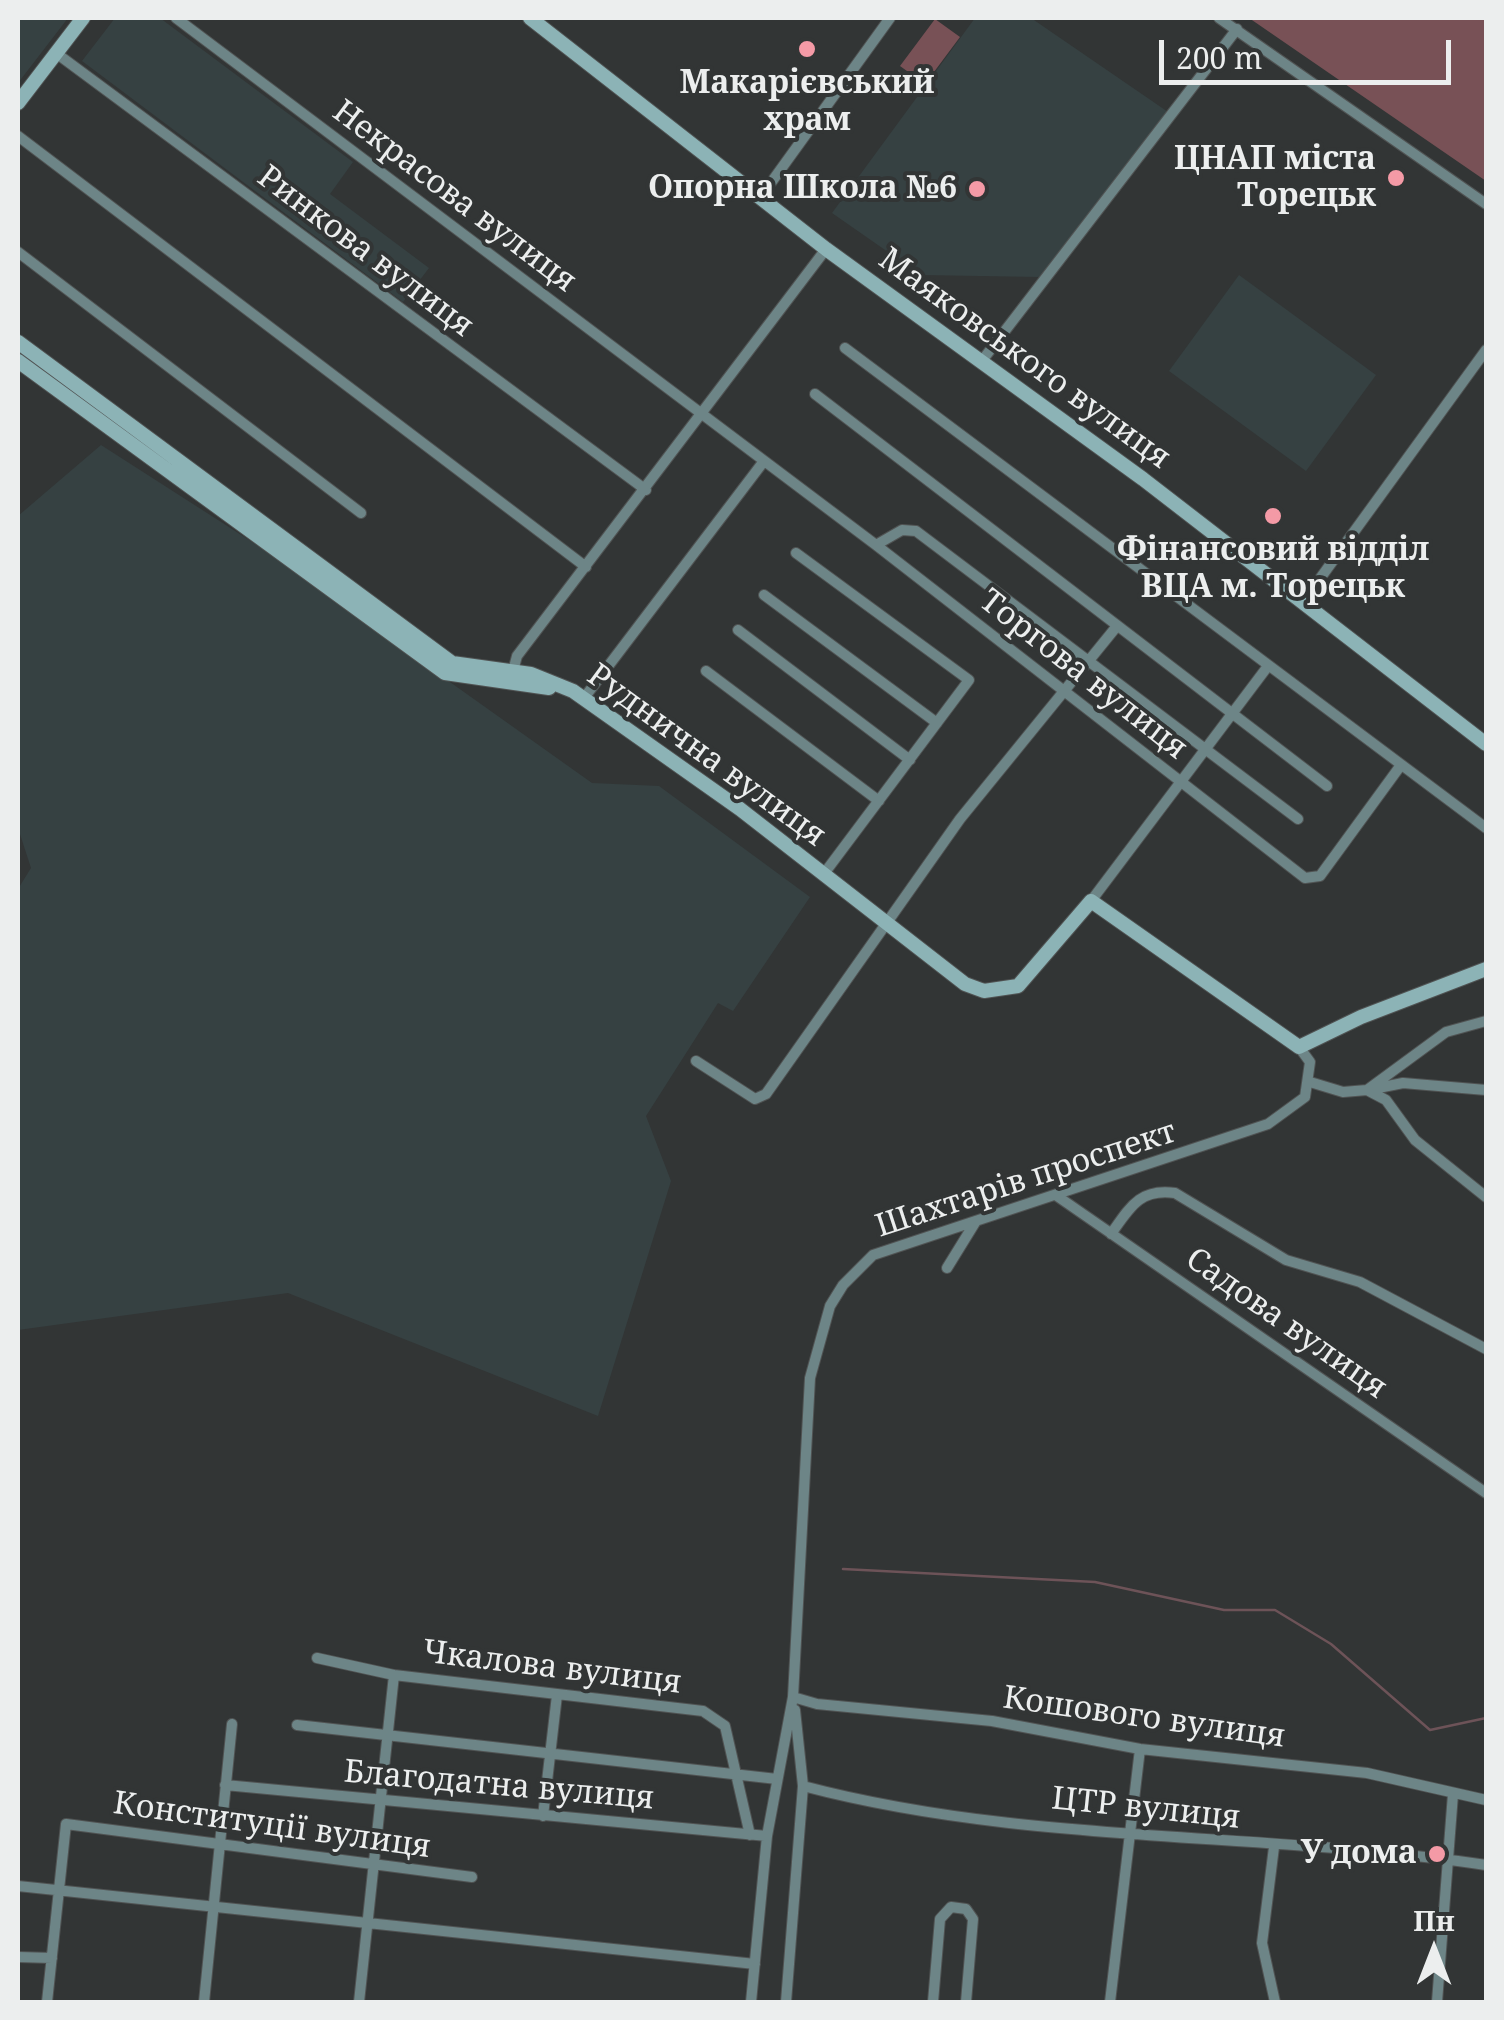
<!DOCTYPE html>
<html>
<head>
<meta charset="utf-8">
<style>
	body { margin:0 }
	#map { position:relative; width:1504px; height:2020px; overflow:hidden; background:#323535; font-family:"Noto Serif",serif }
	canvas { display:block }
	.frame { position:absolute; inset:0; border:20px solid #eceeee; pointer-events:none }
	.north { position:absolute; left:1384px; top:1900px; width:100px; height:100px; -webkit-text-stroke:8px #323535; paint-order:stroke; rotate:0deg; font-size:28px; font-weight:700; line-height:40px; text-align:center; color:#eceeee }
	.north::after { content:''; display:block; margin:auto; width:35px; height:45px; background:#eceeee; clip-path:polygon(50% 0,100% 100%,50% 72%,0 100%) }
	.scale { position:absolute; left:1159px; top:40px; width:292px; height:45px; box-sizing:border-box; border:5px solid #eceeee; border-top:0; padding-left:12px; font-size:30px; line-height:35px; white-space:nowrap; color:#eceeee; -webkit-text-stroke:8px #323535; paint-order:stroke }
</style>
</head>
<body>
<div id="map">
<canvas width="1504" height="2020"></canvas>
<div class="frame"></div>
<div class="north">Пн</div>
<div class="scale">200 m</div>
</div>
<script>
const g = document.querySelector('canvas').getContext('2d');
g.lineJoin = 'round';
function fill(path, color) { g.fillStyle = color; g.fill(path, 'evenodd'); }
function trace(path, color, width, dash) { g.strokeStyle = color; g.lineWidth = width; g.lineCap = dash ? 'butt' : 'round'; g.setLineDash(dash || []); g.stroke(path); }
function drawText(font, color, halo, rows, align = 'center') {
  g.font = font + ' "Noto Serif",serif'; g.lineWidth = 8; g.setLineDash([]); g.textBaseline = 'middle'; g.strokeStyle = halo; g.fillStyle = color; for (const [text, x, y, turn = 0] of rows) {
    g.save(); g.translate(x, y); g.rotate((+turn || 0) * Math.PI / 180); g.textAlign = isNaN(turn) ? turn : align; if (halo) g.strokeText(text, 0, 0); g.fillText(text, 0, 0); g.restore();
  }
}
const built = new Path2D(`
	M18,18H68L18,83Z
	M115,18H160L353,162L330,194L429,268L403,302L82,61Z
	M975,18H1031L1171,114L1040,277L921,275L832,213Z
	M1239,275L1376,375L1306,471L1169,371Z
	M101,445L260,547L592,783L659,786L810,897L733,1011L718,1003L646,1116L671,1181L598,1416L288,1293L18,1330V889L31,868L18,828V516Z`);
const green = new Path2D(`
	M1249,18H1486V181Z
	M935,19L960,37L925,84L900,66Z`);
const stream = new Path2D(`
	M843,1569L1095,1582L1224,1610H1275L1331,1644L1430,1730L1486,1718`);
const street = new Path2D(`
	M176,18L876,545L1305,878L1320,876L1401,765
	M1219,18L1486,204
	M56,53L646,490
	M18,136L586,567
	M760,198L890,18
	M18,252L361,513
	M845,348L1486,828
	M981,362L1237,29
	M815,394L1327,786
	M876,545L902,530L916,531L1298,819
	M796,553L969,680L823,875
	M764,595L937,723
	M1303,602L1486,350
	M738,630L910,760
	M513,671L517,656L826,249
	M706,671L879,801
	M584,698L764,461
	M1091,901L1268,666
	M696,1061L755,1099L766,1094L960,819L1117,626
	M1310,1082L1343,1092L1367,1090L1386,1100L1415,1140L1486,1197
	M1373,1089L1403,1083L1486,1090
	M1367,1090L1446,1032L1486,1021
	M1057,1196L1486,1493
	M1111,1234C1130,1207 1140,1188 1175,1193L1286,1260L1360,1282L1486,1349
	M947,1268L976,1221
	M317,1658L394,1675L703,1711L725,1726L750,1835
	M793,1697L817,1704L992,1721L1140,1749L1367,1773L1486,1800
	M297,1725L777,1779
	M225,1785L767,1836
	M803,1786C1026,1845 1261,1831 1486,1865
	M543,1816L557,1695
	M1274,1847L1262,1943L1275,2002
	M18,1886L755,1964
	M18,1957L52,1958
	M47,2002L66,1824L472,1877
	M204,2002L232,1724
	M359,2002L394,1675
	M751,2002L767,1836L793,1697L810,1378L830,1306L843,1285L873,1255L1268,1124L1305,1097L1310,1062L1299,1047
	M786,2002L803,1786L795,1710
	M933,2002L940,1919L951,1907L966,1909L973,1919L966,2002
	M1110,2002L1140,1749
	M1437,2002L1453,1794`);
const secondary = new Path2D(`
	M530,18L826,249L1143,479L1486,744
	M18,103L83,18
	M18,342L452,663L531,674L573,691L740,809L965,984L984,991L1018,986L1091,901L1299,1047L1361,1017L1486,969
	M18,361L445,673L549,688`);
const markers = [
	[807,49,10,"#f49aa6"],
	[1396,178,10,"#f49aa6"],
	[977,189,10,"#f49aa6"],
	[1273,516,10,"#f49aa6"],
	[1437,1854,10,"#f49aa6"]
];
const poiNames = [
	["Макарієвський",807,84,"center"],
	["храм",807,121,"center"],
	["ЦНАП міста",1376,160],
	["Торецьк",1376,197],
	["Опорна Школа №6",957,189],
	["Фінансовий відділ",1273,551,"center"],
	["ВЦА м. Торецьк",1273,588,"center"],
	["У дома",1417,1854]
];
const streetNames = [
	["Некрасова вулиця",454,197,37],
	["Ринкова вулиця",365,252,37],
	["Маяковського вулиця",1024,359,36],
	["Торгова вулиця",1083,675,38],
	["Руднична вулиця",706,756,36],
	["Шахтарів проспект",1026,1180,-18],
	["Садова вулиця",1286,1324,35],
	["Чкалова вулиця",552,1668,7],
	["Кошового вулиця",1144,1718,8],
	["Благодатна вулиця",499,1786,5],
	["ЦТР вулиця",1146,1809,6],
	["Конституції вулиця",272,1826,8]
];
fill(built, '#364142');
fill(green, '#785156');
trace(stream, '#6d5358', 2.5);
trace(street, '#505353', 12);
trace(secondary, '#505353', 16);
trace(street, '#6d8587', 10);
trace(secondary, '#8cb3b6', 14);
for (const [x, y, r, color] of markers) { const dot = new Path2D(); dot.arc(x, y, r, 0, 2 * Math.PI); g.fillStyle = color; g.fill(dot); trace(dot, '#323535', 4); }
drawText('bold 32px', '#eceeee', '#323535', poiNames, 'right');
drawText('32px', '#eceeee', '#323535', streetNames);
</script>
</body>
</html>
